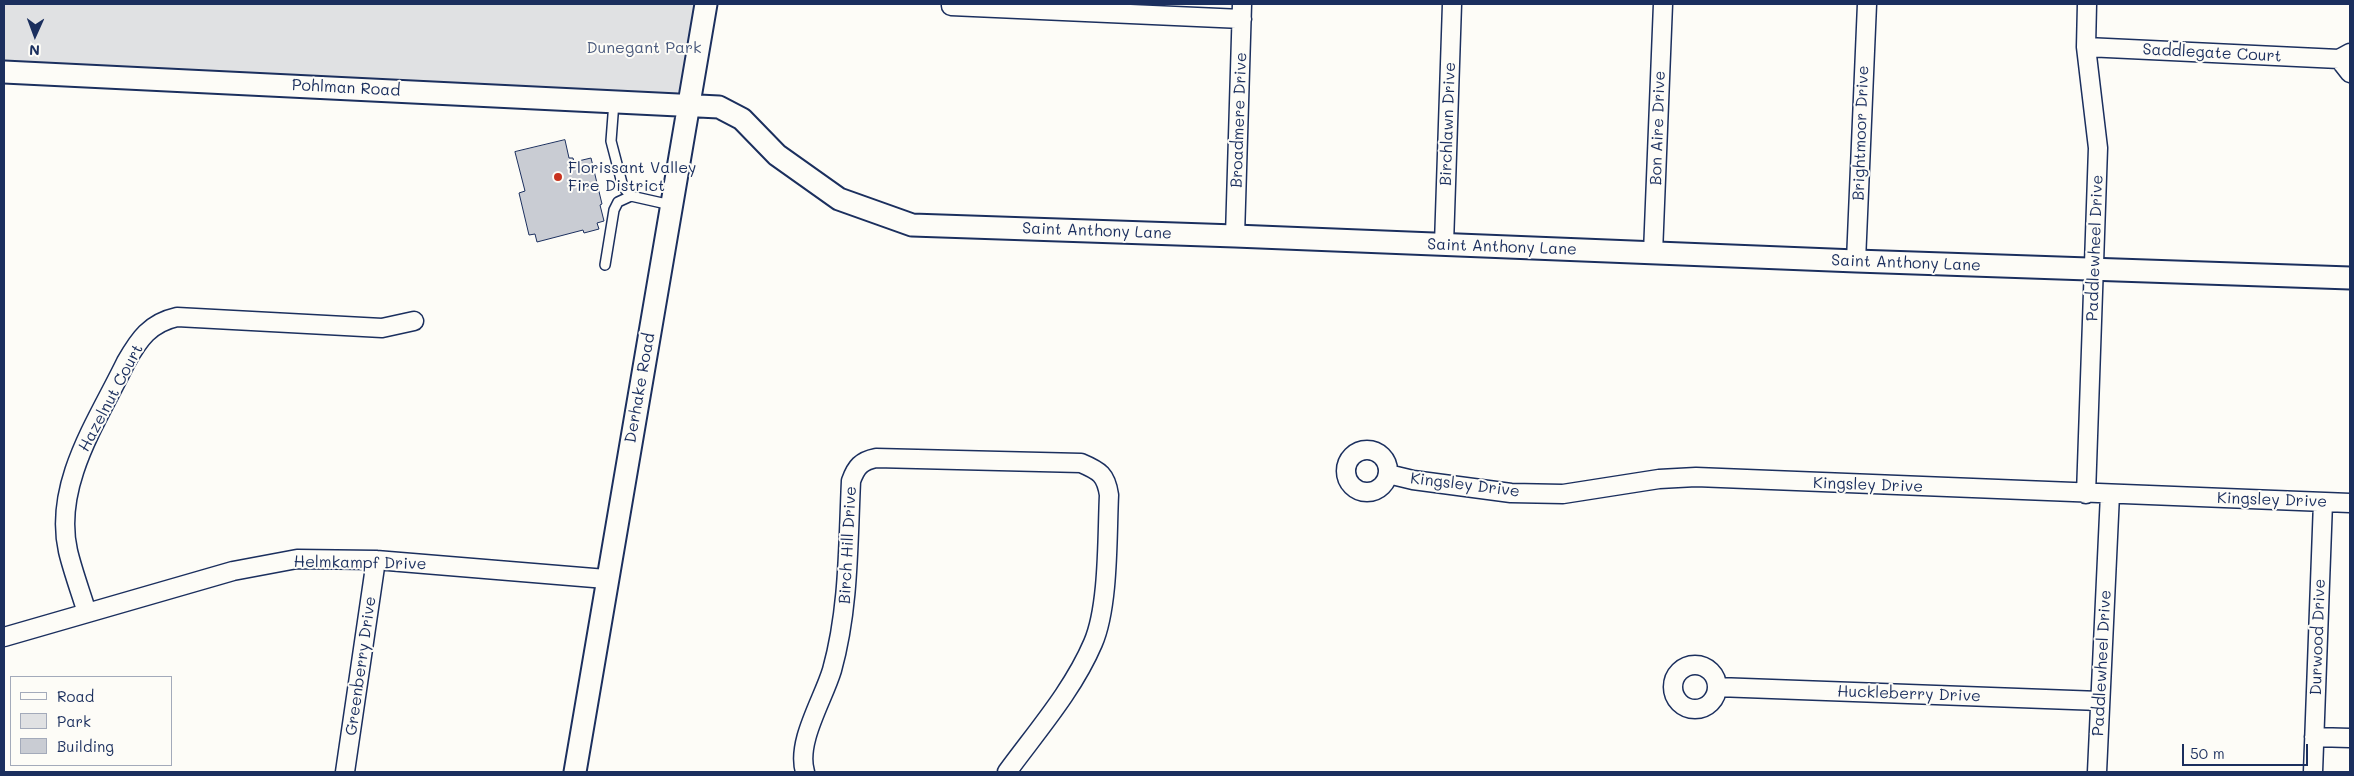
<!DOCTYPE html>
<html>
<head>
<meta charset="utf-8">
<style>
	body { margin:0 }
	#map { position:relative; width:2354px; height:776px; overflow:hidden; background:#fdfcf7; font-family:Mali,sans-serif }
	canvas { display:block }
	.frame { position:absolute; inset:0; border:5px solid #1b2f5e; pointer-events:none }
	.legend { position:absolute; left:10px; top:676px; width:162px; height:90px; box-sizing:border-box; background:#fdfcf7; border:1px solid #a3aaba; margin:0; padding:6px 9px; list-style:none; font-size:15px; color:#1b2f5e }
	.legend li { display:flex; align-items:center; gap:10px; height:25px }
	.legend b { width:25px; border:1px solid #a3aaba }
	.north { position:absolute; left:10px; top:10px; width:50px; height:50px; -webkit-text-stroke:4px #fdfcf7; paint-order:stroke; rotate:182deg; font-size:14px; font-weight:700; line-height:20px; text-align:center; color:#1b2f5e }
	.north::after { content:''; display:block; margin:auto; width:18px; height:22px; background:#1b2f5e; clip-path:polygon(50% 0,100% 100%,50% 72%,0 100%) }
	.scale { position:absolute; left:2182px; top:744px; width:126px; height:22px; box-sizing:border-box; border:2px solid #1b2f5e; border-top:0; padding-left:6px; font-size:15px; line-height:18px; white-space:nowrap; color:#1b2f5e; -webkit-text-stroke:4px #fdfcf7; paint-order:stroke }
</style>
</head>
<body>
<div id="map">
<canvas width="2354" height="776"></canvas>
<div class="frame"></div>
<ul class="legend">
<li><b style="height:6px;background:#fdfcf7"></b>Road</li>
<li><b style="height:14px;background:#e0e1e3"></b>Park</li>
<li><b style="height:14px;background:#c9ccd3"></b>Building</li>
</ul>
<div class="north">N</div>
<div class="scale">50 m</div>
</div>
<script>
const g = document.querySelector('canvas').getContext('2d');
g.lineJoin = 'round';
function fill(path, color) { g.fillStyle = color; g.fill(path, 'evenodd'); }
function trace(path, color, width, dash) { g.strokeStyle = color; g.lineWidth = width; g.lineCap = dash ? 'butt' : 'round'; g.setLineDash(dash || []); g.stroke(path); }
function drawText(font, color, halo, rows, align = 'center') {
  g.font = font + ' Mali,sans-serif'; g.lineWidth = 4; g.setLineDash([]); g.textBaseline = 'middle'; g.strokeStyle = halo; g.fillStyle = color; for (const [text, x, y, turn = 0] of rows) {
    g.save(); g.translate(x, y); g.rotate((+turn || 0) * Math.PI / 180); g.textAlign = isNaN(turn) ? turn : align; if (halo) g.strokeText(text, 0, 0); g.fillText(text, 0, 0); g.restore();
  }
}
const green = new Path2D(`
	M4,4H697L684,81L680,90L674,95L4,62Z`);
const building = new Path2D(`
	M565,140L569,158H573L574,162L591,158L602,204L600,205L604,221L597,223L599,229L584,233L583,230L537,242L535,234L529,235L519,193L525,191L515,152Z`);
const service = new Path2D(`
	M614,102L611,141L623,187L631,196L671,205
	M605,265L614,210L618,202L631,196`);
const minor = new Path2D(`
	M951,6L1242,19
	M2086,47L2339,59L2350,53
	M2339,59L2350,73
	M1235,236L1242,4
	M1444,244L1452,4
	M1653,253L1663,4
	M1856,261L1867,4
	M1346 471a21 21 0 1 1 42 0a21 21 0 1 1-42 0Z
	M1388,474L1413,480L1511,493L1563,494L1659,479L1696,477L2350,503
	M2086,494L2098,148L2086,47L2087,4
	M87,613C81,593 73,572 68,551C53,484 98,420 126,362C139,339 150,323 177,317L382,328L414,321
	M4,637L233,571L297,559L376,560L606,579
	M1673 687a22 22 0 1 1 44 0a22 22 0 1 1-44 0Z
	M1717,687L2100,701
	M2314,737L2350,738
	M345,772L376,560
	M805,772C796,742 823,700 832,670C849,609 848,545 851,481C856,467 861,461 876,458L1081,463C1100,471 1106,475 1109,495C1107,536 1109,606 1093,643C1073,690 1037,731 1007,772
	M2097,772L2110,494
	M2313,772L2323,502`);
const tertiary = new Path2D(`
	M4,72L719,107L742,119L777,155L839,199L912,225L1235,236L1856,261L2350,278
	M575,772L706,4`);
const markers = [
	[558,177,5,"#c8321e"]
];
const parkNames = [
	["Dunegant Park",644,48]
];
const streetNames = [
	["Saddlegate Court",2212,53,3],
	["Pohlman Road",346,88,3],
	["Broadmere Drive",1239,120,-88],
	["Birchlawn Drive",1448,124,-88],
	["Bon Aire Drive",1658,128,-88],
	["Brightmoor Drive",1861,133,-88],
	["Saint Anthony Lane",1097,231,2],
	["Saint Anthony Lane",1502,247,2],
	["Paddlewheel Drive",2095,248,-88],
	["Saint Anthony Lane",1906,263,2],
	["Derhake Road",640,388,-80],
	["Hazelnut Court",111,398,-62],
	["Kingsley Drive",1465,485,7],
	["Kingsley Drive",1868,485,2],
	["Kingsley Drive",2272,500,2],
	["Birch Hill Drive",848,545,-87],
	["Helmkampf Drive",360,563,1],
	["Durwood Drive",2318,637,-88],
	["Paddlewheel Drive",2102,663,-87],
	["Greenberry Drive",361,666,-82],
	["Huckleberry Drive",1909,694,2]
];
const poiNames = [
	["Florissant Valley",568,168],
	["Fire District",568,186]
];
fill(green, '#e0e1e3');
fill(building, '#c9ccd3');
trace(building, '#1b2f5e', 1);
trace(service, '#1b2f5e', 12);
trace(minor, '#1b2f5e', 21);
trace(tertiary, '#1b2f5e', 25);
trace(service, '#fdfcf7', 9);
trace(minor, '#fdfcf7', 18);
trace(tertiary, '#fdfcf7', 21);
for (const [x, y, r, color] of markers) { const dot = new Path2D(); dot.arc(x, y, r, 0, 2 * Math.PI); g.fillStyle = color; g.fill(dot); trace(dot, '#fdfcf7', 2); }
drawText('16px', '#4c5c7f', '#fdfcf7', parkNames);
drawText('16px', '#1b2f5e', '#fdfcf7', streetNames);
drawText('16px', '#1b2f5e', '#fdfcf7', poiNames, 'left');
</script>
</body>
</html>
